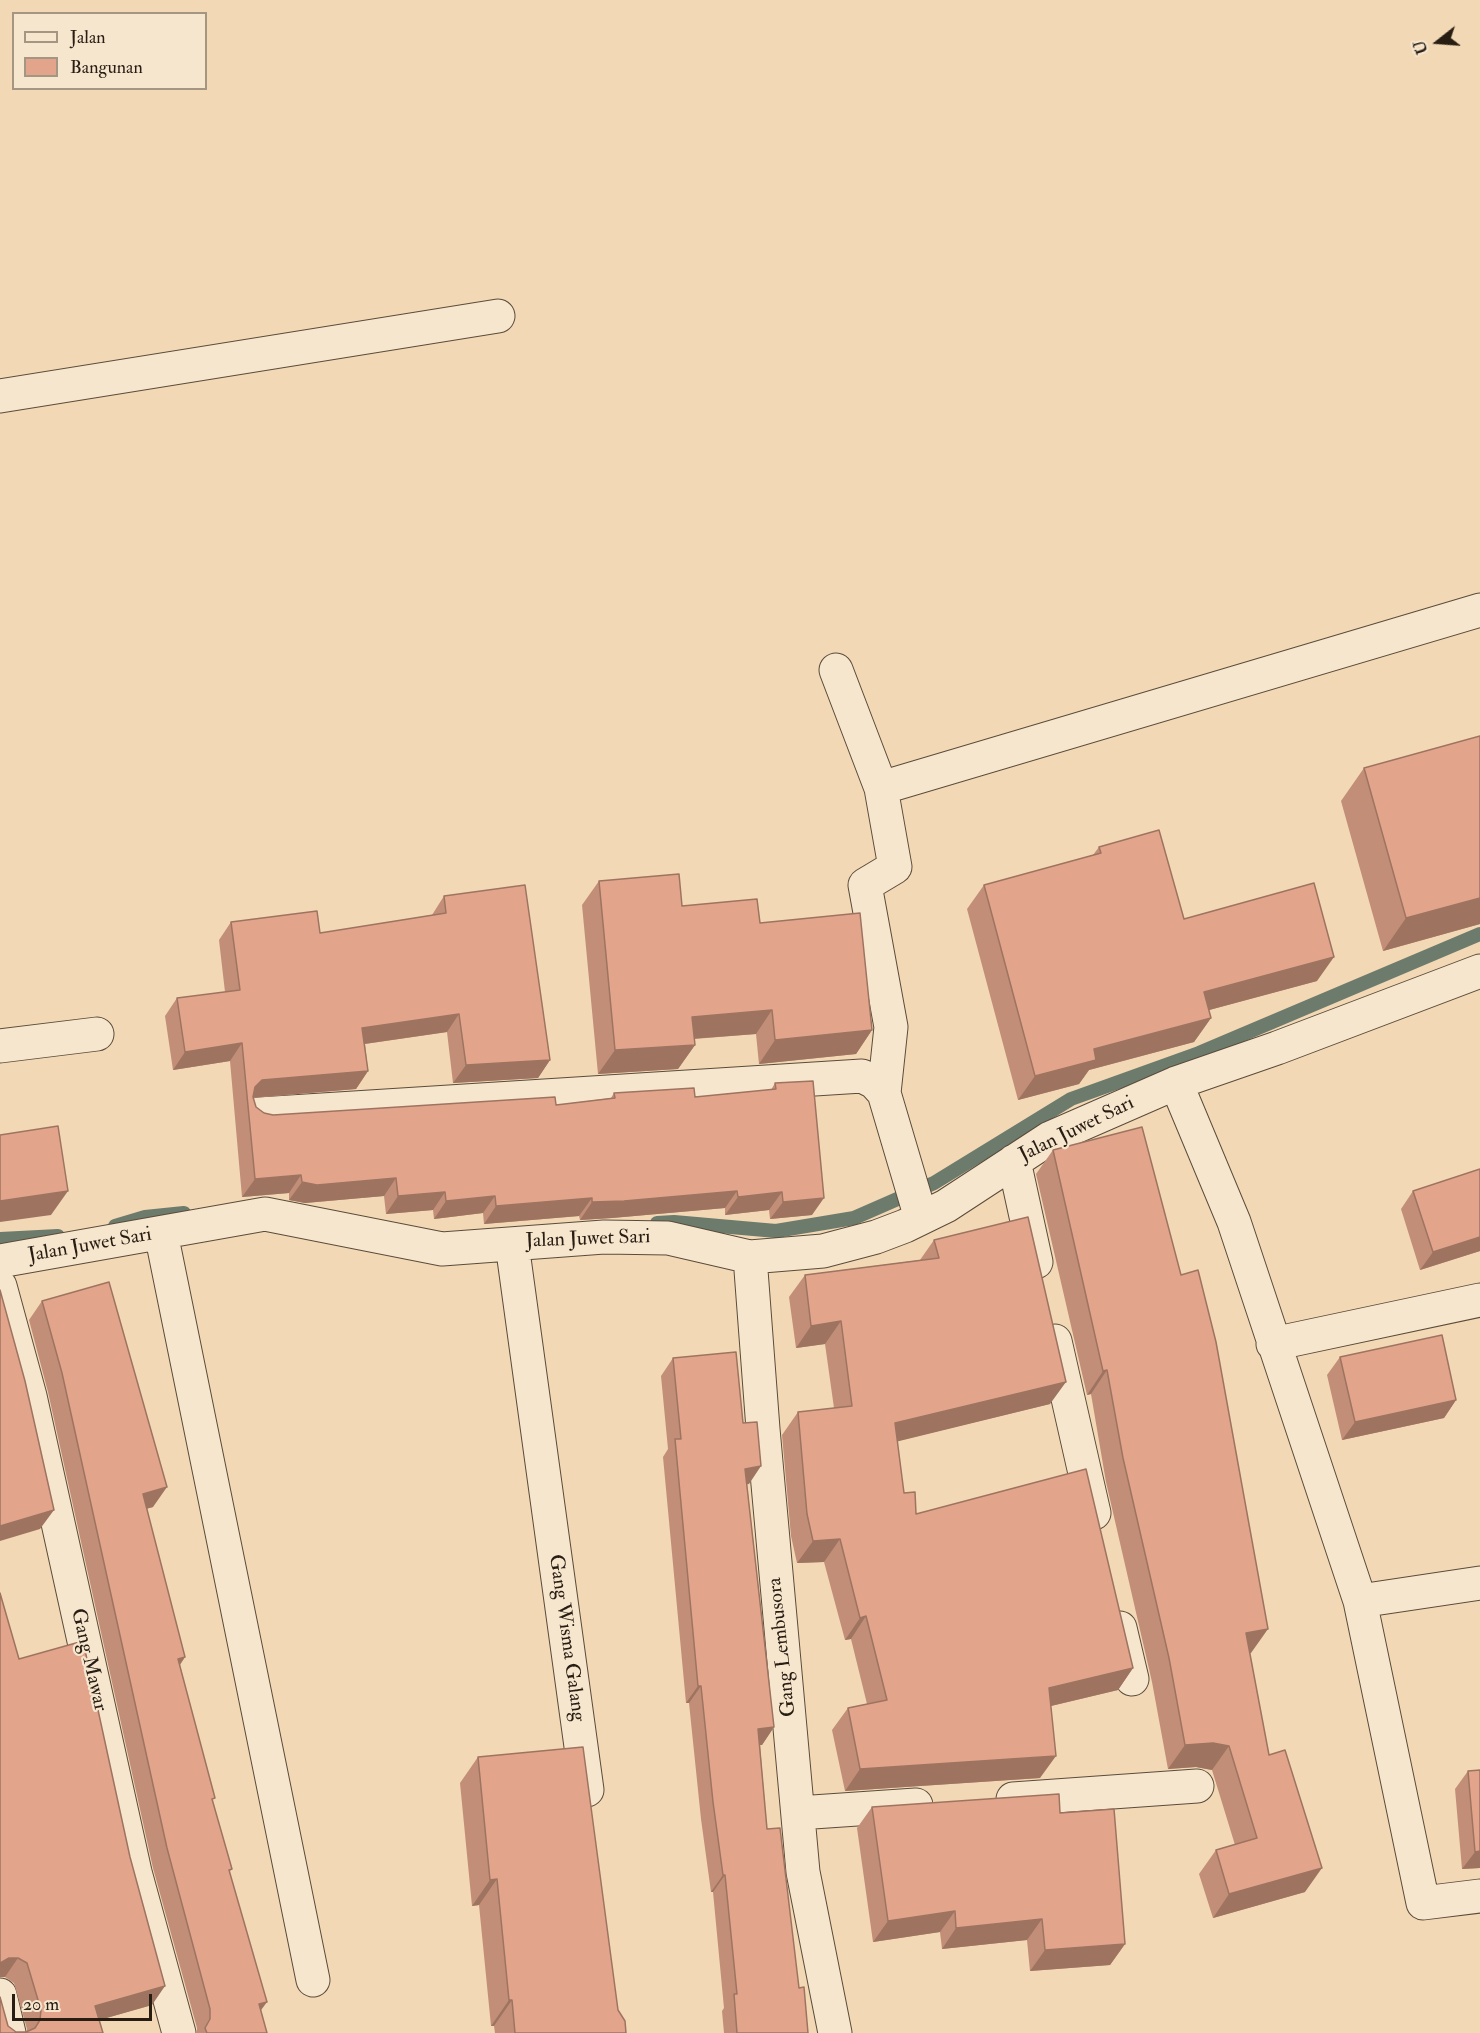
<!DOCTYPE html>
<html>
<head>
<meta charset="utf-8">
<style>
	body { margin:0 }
	#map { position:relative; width:1480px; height:2033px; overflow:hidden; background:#f2d8b4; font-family:"IM FELL Double Pica",serif }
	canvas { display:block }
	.legend { position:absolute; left:12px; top:12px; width:195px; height:78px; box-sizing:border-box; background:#f7e6ce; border:2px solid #a49683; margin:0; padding:8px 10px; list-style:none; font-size:18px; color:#271d13 }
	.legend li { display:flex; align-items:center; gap:12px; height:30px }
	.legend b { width:30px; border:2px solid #a49683 }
	.north { position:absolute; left:1408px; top:12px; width:60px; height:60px; -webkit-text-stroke:4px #f7e6ce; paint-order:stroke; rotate:253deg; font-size:16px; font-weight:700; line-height:24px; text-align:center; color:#271d13 }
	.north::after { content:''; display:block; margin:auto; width:21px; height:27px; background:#271d13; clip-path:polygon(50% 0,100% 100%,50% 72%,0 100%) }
	.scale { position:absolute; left:12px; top:1994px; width:140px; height:27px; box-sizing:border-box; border:3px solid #271d13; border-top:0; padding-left:8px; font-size:18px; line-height:21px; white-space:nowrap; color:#271d13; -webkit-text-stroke:4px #f7e6ce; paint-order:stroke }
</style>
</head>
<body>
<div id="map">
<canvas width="1480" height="2033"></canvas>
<ul class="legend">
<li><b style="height:8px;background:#f7e6ce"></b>Jalan</li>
<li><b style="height:16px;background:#e2a58b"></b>Bangunan</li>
</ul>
<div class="north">U</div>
<div class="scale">20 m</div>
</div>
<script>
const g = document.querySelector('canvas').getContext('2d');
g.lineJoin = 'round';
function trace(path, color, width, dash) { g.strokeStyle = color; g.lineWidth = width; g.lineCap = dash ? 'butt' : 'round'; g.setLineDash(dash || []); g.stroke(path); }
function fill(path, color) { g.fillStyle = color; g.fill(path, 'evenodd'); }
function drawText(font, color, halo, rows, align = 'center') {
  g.font = font + ' "IM FELL Double Pica",serif'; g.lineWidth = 4.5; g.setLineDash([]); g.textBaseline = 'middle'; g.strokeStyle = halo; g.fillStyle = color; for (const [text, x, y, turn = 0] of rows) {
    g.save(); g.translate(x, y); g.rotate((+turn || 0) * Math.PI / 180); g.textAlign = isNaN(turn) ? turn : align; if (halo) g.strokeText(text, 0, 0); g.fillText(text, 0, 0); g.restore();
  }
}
const stream = new Path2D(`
	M657,1223L674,1222L776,1231L854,1218L934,1183L1071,1099L1199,1053L1480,934
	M115,1226L145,1217L184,1213
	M0,1239L58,1236`);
const minor = new Path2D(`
	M0,396L498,316
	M836,670L881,788L895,867L865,885L891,1027L884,1093
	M881,788L1480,610
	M0,1046L97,1034
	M1176,1083L1234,1222L1360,1601L1423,1903L1480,1896
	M259,1114L862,1076L874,1082L884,1093L921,1218
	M1014,1161L1036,1262
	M161,1233L313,1980
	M512,1244L587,1790
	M750,1257L763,1429L803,1872L835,2033
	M0,1261L265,1214L442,1249L604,1237L668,1238L750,1257L823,1251L876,1237L905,1226L946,1206L1050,1138L1176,1083L1277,1048L1480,971
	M0,1286L30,1396L135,1872L179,2033
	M1055,1341L1094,1513
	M1273,1344L1480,1300
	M1360,1601L1480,1583
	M1120,1628L1132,1679
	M1013,1799L1197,1786
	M798,1813L916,1805
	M0,1995L9,2033`);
const wall = new Path2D(`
	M1480,736V924L1383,951L1341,801L1364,768Z
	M1099,847L1184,919L1317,981L1209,1010L1211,1018L1194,1042L1089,1070L1079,1084L1018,1100L967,909L984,885L1093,855Z
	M599,881L682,906L760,923L872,1030L856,1054L759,1064L756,1034L694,1039L695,1045L678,1069L598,1074L582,905Z
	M444,896L550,1060L538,1078L453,1083L447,1032L365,1044L368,1071L356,1089L253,1098L256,1107L264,1113L273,1115L556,1105L611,1098L614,1093L695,1097L771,1090L775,1083L812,1215L770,1219L769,1210L725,1215V1208L612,1218L580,1220L579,1216L484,1224L483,1213L434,1219L433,1210L386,1214L384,1196L305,1203L289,1200V1193L242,1197L230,1061L173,1070L165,1016L177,998L225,992L219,940L231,922L320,933L432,915Z
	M1053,1150L1251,1653H1250L1269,1755L1305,1892L1213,1918L1199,1874L1216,1850L1235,1845L1212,1770L1196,1767L1168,1769L1152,1682L1106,1482L1091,1394L1087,1395L1036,1174Z
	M1480,1169V1251L1420,1270L1401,1209L1413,1191Z
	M934,1240L1050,1404L897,1441L904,1493L916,1514L1133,1668L1118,1690L1051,1706L1040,1778L845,1791L832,1730L848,1708L867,1704L851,1639L845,1640L824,1562L797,1563L791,1536L782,1435L798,1412L834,1408L825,1344L796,1348L789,1297L805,1275L920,1260Z
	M42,1301L153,1507L146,1509L185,1657L180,1665L213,1802L232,1869L229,1872L261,2010L267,2033H197V2028L153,1868L48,1392L29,1320Z
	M1340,1357L1456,1400L1444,1418L1342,1440L1327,1375Z
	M673,1358L749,1484H747L774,1727L762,1745H760L767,1829L808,2033H724L722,2011L724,2008L713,1892H711L701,1819L689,1703H686L663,1457L668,1449L661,1376Z
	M0,1593L19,1659L152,2005L99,2020L103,2033H0L8,2026L16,2032H27V2029L14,1983L5,1977H0Z
	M478,1757L618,2010L626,2033H495L494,2026H491L479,1905L472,1906L460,1783Z
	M1480,1770V1868L1462,1869L1455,1789L1468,1771Z
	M872,1807L1060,1813L1125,1944L1110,1965L1030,1971L1027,1940L942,1949L940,1932L873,1942L857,1828Z`);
const shadedWall = new Path2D(`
	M1480,898V924L1383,951L1406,918Z
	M1334,957L1317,981L1187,1016L1204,992Z
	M772,1010L756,1034L676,1040L692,1017Z
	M459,1014L447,1032L350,1046L362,1028Z
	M1211,1018L1194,1042L1089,1070L1079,1084L1018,1100L1035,1076L1094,1049Z
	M872,1030L856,1054L759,1064L775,1040Z
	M242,1043L230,1061L173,1070L185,1052Z
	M695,1045L678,1069L598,1074L615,1050Z
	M550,1060L538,1078L453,1083L466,1065Z
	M368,1071L356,1089L249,1098L255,1087L262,1080Z
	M301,1175L289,1193L242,1197L255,1179Z
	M396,1178L384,1196L305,1203L289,1200L302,1182Z
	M68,1191L51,1215L0,1222V1201Z
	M737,1191L725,1208L612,1218L580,1220L592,1202Z
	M445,1192L433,1210L386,1214L398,1196Z
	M782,1192L769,1210L725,1215L738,1197Z
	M495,1196L483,1213L434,1219L446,1201Z
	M592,1198L579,1216L484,1224L496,1206Z
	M824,1198L812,1215L770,1219L783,1202Z
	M1480,1237V1251L1420,1270L1433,1252Z
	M841,1321L825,1344L796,1348L811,1326Z
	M1107,1370L1091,1394L1087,1395L1103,1371Z
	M1066,1382L1050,1404L879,1446L895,1423Z
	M1456,1400L1444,1418L1342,1440L1355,1422Z
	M761,1466L749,1484L733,1486L745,1469Z
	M167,1487L153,1507L129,1513L143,1494Z
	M54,1510L40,1529L0,1541V1526Z
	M840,1539L824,1562L797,1563L813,1541Z
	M866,1616L851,1639L845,1640L860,1618Z
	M1268,1629L1251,1653L1229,1657L1246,1633Z
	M185,1657L172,1676L178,1659Z
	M1133,1668L1118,1690L1034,1710L1049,1688Z
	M698,1686H701L689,1703H686Z
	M774,1727L762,1745L746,1746L758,1729Z
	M1213,1743L1229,1746L1212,1770L1196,1767L1168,1769L1185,1745Z
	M1056,1756L1040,1778L845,1791L860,1769Z
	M1480,1851V1868L1462,1869L1475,1852Z
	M1322,1868L1305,1892L1213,1918L1229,1894Z
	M723,1875H725L713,1892H711Z
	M497,1879L479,1905L472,1906L490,1880Z
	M955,1911L940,1932L873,1942L888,1921Z
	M1042,1919L1027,1940L942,1949L956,1928Z
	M1125,1944L1110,1965L1030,1971L1045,1950Z
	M9,1958H18L5,1977H0V1963Z
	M165,1986L152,2005L82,2025L95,2006Z
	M509,2000H512L494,2026H491Z
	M267,2002L253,2021L259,2004Z`);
const building = new Path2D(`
	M1480,736V898L1406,918L1364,768Z
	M1159,830L1184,919L1314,883L1334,957L1204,992L1211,1018L1094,1049L1096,1060L1035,1076L984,885L1101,853L1099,847Z
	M679,874L682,906L757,899L760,923L860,913L872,1030L775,1040L772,1010L692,1017L695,1045L615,1050L599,881Z
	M525,885L550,1060L466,1065L459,1014L362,1028L368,1071L262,1080L255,1087L253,1097L256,1107L264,1113L273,1115L555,1097L556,1105L615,1098L614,1093L694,1088L695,1097L776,1089L775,1083L813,1081L824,1198L783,1202L782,1192L738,1197L737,1191L624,1201L592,1202V1198L496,1206L495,1196L446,1201L445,1192L398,1196L396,1178L317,1185L302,1182L301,1175L255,1179L242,1043L185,1052L177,998L240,990L231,922L317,911L320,933L446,913L444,896Z
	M58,1126L68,1191L0,1201V1135Z
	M1142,1127L1181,1275L1198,1270L1216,1342L1268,1629L1246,1633L1269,1755L1285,1750L1322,1868L1229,1894L1216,1850L1257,1838L1229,1746L1213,1743L1185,1745L1169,1658L1123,1458L1107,1370L1103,1371L1053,1150Z
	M1480,1169V1237L1433,1252L1413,1191Z
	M1028,1217L1066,1382L895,1423L904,1493L915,1492L916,1514L1086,1469L1133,1668L1049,1688L1056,1756L860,1769L848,1708L887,1700L866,1616L860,1618L840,1539L813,1541L807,1514L798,1412L852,1406L841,1321L811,1326L805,1275L939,1258L934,1240Z
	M109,1282L167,1487L143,1494L185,1657L178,1659L215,1798L212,1799L232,1869L229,1870L267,2002L259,2004L267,2033H207L205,2028L210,2019V2009L167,1848L62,1373L42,1301Z
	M0,1290L25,1381L54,1510L0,1526Z
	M1442,1335L1456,1400L1355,1422L1340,1357Z
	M736,1352L743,1423L757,1422L761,1466L745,1469L774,1727L758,1729L767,1829L780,1828L799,1988L804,1987L808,2033H737L734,1994H737L725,1875H723L713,1802L701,1686H698L675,1439H681L673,1358Z
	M0,1593L19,1659L83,1641L130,1857L165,1986L95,2006L103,2033H0V1997L8,2026L16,2032H26L35,2028L40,2020L41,2010L27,1963L18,1958H9L0,1963Z
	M583,1747L618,2010L625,2021L626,2033H515L512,2000H509L497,1879L490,1880L478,1757Z
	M1480,1770V1851L1475,1852L1468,1771Z
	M1059,1794L1060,1813L1114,1809L1125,1944L1045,1950L1042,1919L956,1928L955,1911L888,1921L872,1807Z`);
const streetNames = [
	["Jalan Juwet Sari",1077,1130,-26],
	["Jalan Juwet Sari",588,1240,-2],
	["Jalan Juwet Sari",90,1246,-10],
	["Gang Wisma Galang",566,1638,82],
	["Gang Lembusora",783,1647,-96],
	["Gang Mawar",88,1660,77]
];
trace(stream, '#6d7b6d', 14);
trace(minor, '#5a4c3b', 35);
trace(minor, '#f7e6ce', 33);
fill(wall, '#c28e78');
fill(shadedWall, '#9e7461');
fill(building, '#e2a58b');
trace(building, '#9e7461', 1.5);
drawText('20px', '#271d13', '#f7e6ce', streetNames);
</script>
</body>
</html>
